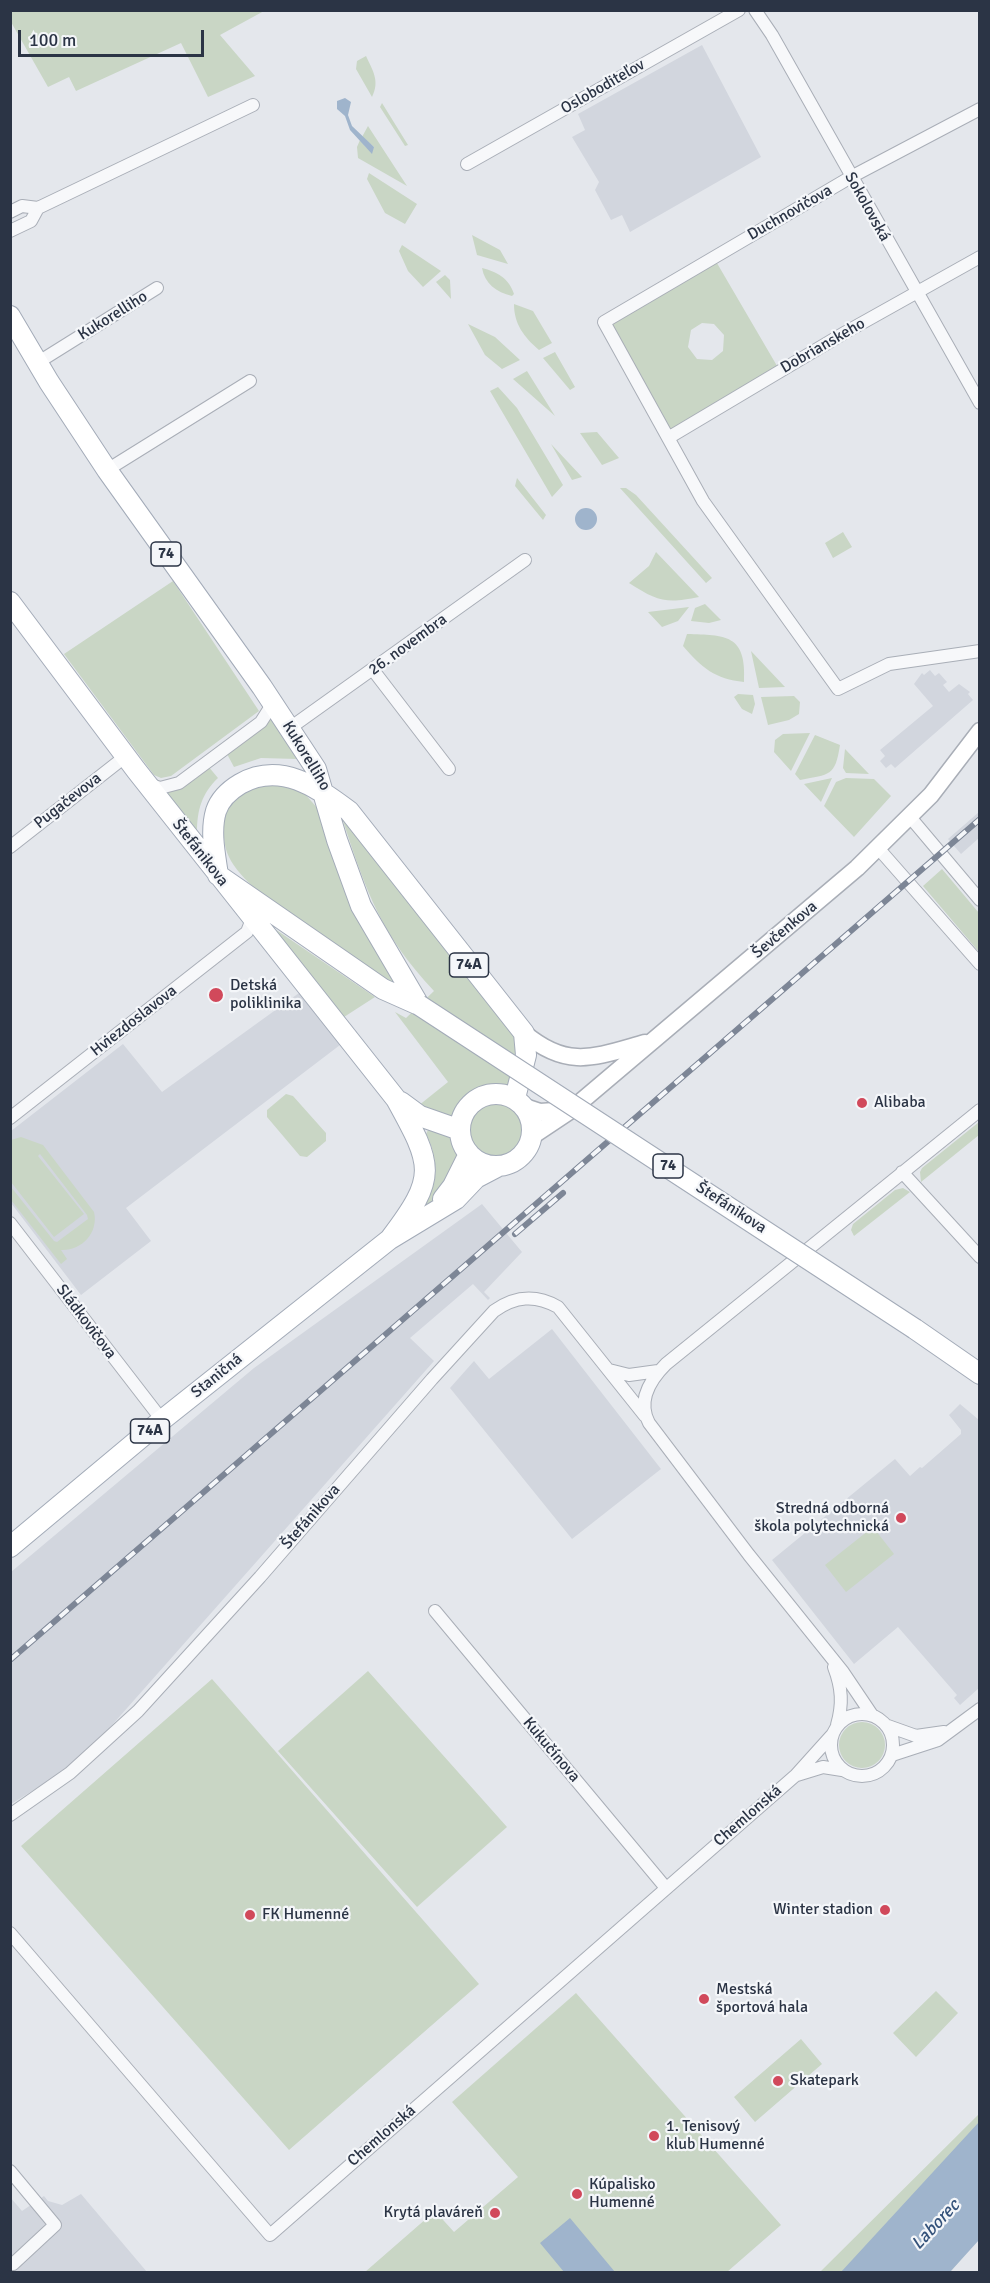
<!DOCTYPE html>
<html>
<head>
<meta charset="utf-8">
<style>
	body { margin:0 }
	#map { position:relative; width:990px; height:2283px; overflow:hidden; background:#e4e7ec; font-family:Signika,sans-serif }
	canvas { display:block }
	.frame { position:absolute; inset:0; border:12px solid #2b3445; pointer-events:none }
	.scale { position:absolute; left:18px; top:30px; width:186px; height:27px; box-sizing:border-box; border:3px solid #2b3445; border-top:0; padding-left:8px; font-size:18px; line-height:21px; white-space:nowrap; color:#2b3445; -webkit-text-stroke:4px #f4f6f9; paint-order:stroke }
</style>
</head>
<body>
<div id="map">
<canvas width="990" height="2283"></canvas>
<div class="frame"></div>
<div class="scale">100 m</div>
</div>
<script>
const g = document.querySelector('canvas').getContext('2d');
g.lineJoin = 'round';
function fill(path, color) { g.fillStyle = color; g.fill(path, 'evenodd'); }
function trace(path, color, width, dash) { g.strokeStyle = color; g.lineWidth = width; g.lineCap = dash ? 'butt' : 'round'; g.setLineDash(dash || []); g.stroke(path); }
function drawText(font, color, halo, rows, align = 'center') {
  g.font = font + ' Signika,sans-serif'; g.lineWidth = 4.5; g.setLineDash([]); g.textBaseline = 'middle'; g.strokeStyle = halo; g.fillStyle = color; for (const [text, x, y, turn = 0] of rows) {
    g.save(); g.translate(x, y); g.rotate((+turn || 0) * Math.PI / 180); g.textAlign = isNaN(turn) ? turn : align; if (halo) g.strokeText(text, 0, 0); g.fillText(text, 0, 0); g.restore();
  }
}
const built = new Path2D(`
	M702,45L761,157L630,232L622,215L611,220L595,190L599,182L572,137L585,130L578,114Z
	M930,670L935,676L939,673L947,682L943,685L949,692L959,684L970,692L968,694L973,700L895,768L891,764L886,768L880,761L885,756L880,750L933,706L914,684L922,673L924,675Z
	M979,812V838L961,854L948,839Z
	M299,993L340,1045L126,1208L151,1241L81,1295L11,1203V1131L123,1044L162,1092Z
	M482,1204L522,1252L484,1292L490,1298L488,1300L473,1284L410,1338L434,1361L105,1733L58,1775L11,1804V1572L254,1368Z
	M552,1329L661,1469L572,1539L450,1388L474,1361L489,1379Z
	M960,1404L979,1420V1688L960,1705L954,1698L957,1695L898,1627L854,1664L772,1560L895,1459L910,1476L920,1467L922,1468L961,1434V1430L949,1415Z
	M81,2194L147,2272H11L10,2197L22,2211L44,2196L48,2201L62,2205Z`);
const green = new Path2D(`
	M10,11L11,10L264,11L220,35L255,76L208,97L181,43L76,91L69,77L48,87L11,22Z
	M366,56C373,71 380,81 372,97L356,69L357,61Z
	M382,103L408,145L405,146L380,107Z
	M368,126L407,186L358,158L357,147L360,140L367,148L374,147L362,137Z
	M369,173L417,204L405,224L385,213L367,179Z
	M472,235L500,250L508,264L477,255Z
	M402,245L441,271L423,287L408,271L399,251Z
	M714,258L780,371L668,438L604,322ZM702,323L714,324L724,335L723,351L712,360L697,359L688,347L691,330Z
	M482,268C497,272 509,278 514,294L512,296C496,292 485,284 482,268Z
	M445,275L450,280L451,299L436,282Z
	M514,304L533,311L552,343L539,350C524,337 514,324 514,304Z
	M468,324L495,337L520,360L502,369L485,355Z
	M555,352L575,387L570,390L543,358Z
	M527,371L555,416L513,379Z
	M498,387L517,408L563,485L552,497L490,391Z
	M597,432L619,458L602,465L580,433Z
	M551,444L582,477L572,480Z
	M517,478L546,515L543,520L515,486Z
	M620,488H626L636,495L712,578L706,583Z
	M843,532L852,547L833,558L825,543Z
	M656,552L699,597C666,604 657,601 629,583L649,566Z
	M173,581L259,711L171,776L161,778L154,775L64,654Z
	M705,604L721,620L709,623L691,621L695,608Z
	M689,607L678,621L662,627L648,612Z
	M687,634C725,635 747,634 744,682C715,679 702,668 683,646Z
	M751,651L785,687L759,688Z
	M738,694L753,695L755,704L752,714L742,709L734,697Z
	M794,696L800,702L799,714L789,720L768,725L761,697Z
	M272,717L298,756L297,759L261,758L234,767L227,754L266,725Z
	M810,733L791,771L774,752L775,740L783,734Z
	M815,735L840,745C835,777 830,774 800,780L795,774Z
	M845,749L869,774L846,773L843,768Z
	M208,766L218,778C202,793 197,810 197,832L164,793L177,790Z
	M832,778L821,802L804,784Z
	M846,778L874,779L891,796L854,837L824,806L836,782Z
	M274,783L286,785L305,794L319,810L359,921L403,993C362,965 248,898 229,857C224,847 224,836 223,826C222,797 252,788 274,783Z
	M346,820L514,1031L520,1055L509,1090C486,1086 463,1097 457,1121L418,1106L448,1082L395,1012L406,1018L434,991C381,934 367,894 343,821Z
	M942,869L979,913V952L923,886Z
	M269,925L375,997L344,1017Z
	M286,1094L293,1096L326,1133V1141L307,1157L300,1156L267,1117V1110Z
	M470 1131a28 28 0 1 1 56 0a28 28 0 1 1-56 0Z
	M979,1122V1135L921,1182L920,1172L922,1168Z
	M435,1127L455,1138L459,1152L436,1198L426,1205L423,1202C442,1186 436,1152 426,1134L428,1130Z
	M21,1137L43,1145L94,1212C99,1233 81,1251 61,1250L67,1259L61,1264L11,1200V1187L54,1241L57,1242L88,1219L87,1215L40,1154L38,1156L84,1214L54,1237L11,1182V1140Z
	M903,1188L910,1192L854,1236L851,1230L853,1224L895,1190Z
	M873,1527L894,1554L846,1592L825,1565Z
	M368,1671L507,1827L417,1907L278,1751Z
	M212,1679L479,1984L289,2150L21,1846Z
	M839 1745a23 23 0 1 1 46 0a23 23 0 1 1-46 0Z
	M936,1991L958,2013L916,2057L893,2033Z
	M576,1993L781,2225L727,2272H365L435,2211L454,2232L518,2177L452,2102Z
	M801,2039L822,2064L755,2122L734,2097Z
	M979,2114V2239L950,2272H820Z`);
const water = new Path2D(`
	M345,98L351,102L348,115L352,126L374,147L372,154L350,130L345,116L337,109V101Z
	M575 519a11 11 0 1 1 22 0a11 11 0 1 1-22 0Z
	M979,2122V2240L950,2272H841Z
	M570,2218L615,2272H564L540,2243Z`);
const street = new Path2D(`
	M755,10L772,35L980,403
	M980,109L851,177L604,322L703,501L838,689L889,664L980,651
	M467,164L739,10
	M10,212L22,206L38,208L253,105
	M10,231L31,221L38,208
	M37,363L157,288
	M668,438L846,332L980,257
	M107,470L250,381
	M373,670L449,769
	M290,728L525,560
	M148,784L160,788L179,783L261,722L273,703
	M910,817L980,900
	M10,847L126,756
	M878,848L980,964
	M10,1118L247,932L252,919
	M902,1172L980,1257
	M10,1223L162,1420
	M609,1370L629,1375L658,1371
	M435,1611L666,1888
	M834,1667C842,1688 843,1704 837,1725
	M831 1745a31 31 0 1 1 62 0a31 31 0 1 1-62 0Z
	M872,1715L843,1672L749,1555L649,1423C637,1401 650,1380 666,1364L980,1110
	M888,1726L916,1736L944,1732
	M892,1755L938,1740L980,1709
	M797,1775L823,1767L842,1770
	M10,1815L70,1773L138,1711L260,1577L432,1379L494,1311C515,1296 535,1294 558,1307L645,1416
	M10,1933L270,2235L796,1775L832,1735
	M10,2171L55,2225L13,2264`);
const secondary = new Path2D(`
	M524,1033C568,1070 595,1057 645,1043
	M525,1107L540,1112L570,1110
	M532,1136L571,1110L857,868L931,795L980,731`);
const primary = new Path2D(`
	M10,316L49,382L107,470L262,687L316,769L337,840L361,906L419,1005
	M10,602L136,770L396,1099C433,1166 438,1176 390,1239
	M419,1005L383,989L218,875C215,854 210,831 216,811C220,799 230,790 240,784C280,761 317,787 349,811L524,1033L526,1055L515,1098
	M460 1130a36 36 0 1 1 72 0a36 36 0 1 1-72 0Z
	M401,1102L420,1116L460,1130
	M443,1199L453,1186L469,1154
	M915,1329L980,1374
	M10,1547L162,1420L390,1239L456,1199L476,1178L497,1167`);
const rail = new Path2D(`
	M515,1234L563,1193
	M10,1660L980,819`);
const primaryBridge = new Path2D(`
	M419,1005L915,1329`);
const markers = [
	[216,995,8,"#d1495b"],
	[862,1103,6,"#d1495b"],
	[901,1518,6,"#d1495b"],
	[885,1910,6,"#d1495b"],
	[250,1915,6,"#d1495b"],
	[704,1999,6,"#d1495b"],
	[778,2081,6,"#d1495b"],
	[654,2136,6,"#d1495b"],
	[577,2194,6,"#d1495b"],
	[495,2213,6,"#d1495b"]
];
const shields = [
	[166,554,30],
	[469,965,39],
	[668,1166,30],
	[150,1431,39]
];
const shieldNames = [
	["74",166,554],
	["74A",469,965],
	["74",668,1166],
	["74A",150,1431]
];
const streetNames = [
	["Osloboditeľov",603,87,-30],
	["Sokolovská",867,207,61],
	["Duchnovičova",790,213,-30],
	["Kukorelliho",113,316,-32],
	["Dobrianskeho",823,346,-30],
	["26. novembra",408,645,-36],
	["Kukorelliho",306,756,59],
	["Pugačevova",68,801,-38],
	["Štefánikova",200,853,52],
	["Ševčenkova",785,930,-40],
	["Hviezdoslavova",134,1021,-38],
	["Štefánikova",731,1208,33],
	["Sládkovičova",86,1322,53],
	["Staničná",217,1376,-39],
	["Štefánikova",311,1517,-49],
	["Kukučínova",551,1750,50],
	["Chemlonská",748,1816,-41],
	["Chemlonská",382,2136,-41]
];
const poiNames = [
	["Detská",230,986],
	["poliklinika",230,1004],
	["Alibaba",874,1103],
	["Stredná odborná",889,1509,"right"],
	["škola polytechnická",889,1527,"right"],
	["Winter stadion",873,1910,"right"],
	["FK Humenné",262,1915],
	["Mestská",716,1990],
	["športová hala",716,2008],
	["Skatepark",790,2081],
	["1. Tenisový",666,2127],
	["klub Humenné",666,2145],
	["Kúpalisko",589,2185],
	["Humenné",589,2203],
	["Krytá plaváreň",483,2213,"right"]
];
const waterNames = [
	["Laborec",936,2225,-47]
];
fill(built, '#d2d6de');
fill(green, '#c9d6c5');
fill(water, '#9fb4cc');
trace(street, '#a9aeb7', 14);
trace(secondary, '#a9aeb7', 19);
trace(primary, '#a3abb8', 22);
trace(street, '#f7f8fa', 12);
trace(secondary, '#fff', 16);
trace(primary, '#fff', 20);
trace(rail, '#7d8696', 6);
trace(rail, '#f4f6f9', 4, [11]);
trace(primaryBridge, '#a3abb8', 22, []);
trace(primaryBridge, '#fff', 20);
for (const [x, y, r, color] of markers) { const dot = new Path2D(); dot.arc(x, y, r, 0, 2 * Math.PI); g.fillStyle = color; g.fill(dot); trace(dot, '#f4f6f9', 2); }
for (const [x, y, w] of shields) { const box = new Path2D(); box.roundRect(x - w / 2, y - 12, w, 24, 4.5); g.fillStyle = '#f4f6f9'; g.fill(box); trace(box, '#2b3445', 1.5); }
drawText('bold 15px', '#2b3445', null, shieldNames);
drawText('16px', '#2b3445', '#f4f6f9', streetNames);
drawText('16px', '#2b3445', '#f4f6f9', poiNames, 'left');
drawText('italic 18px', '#34527a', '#f4f6f9', waterNames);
</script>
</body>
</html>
